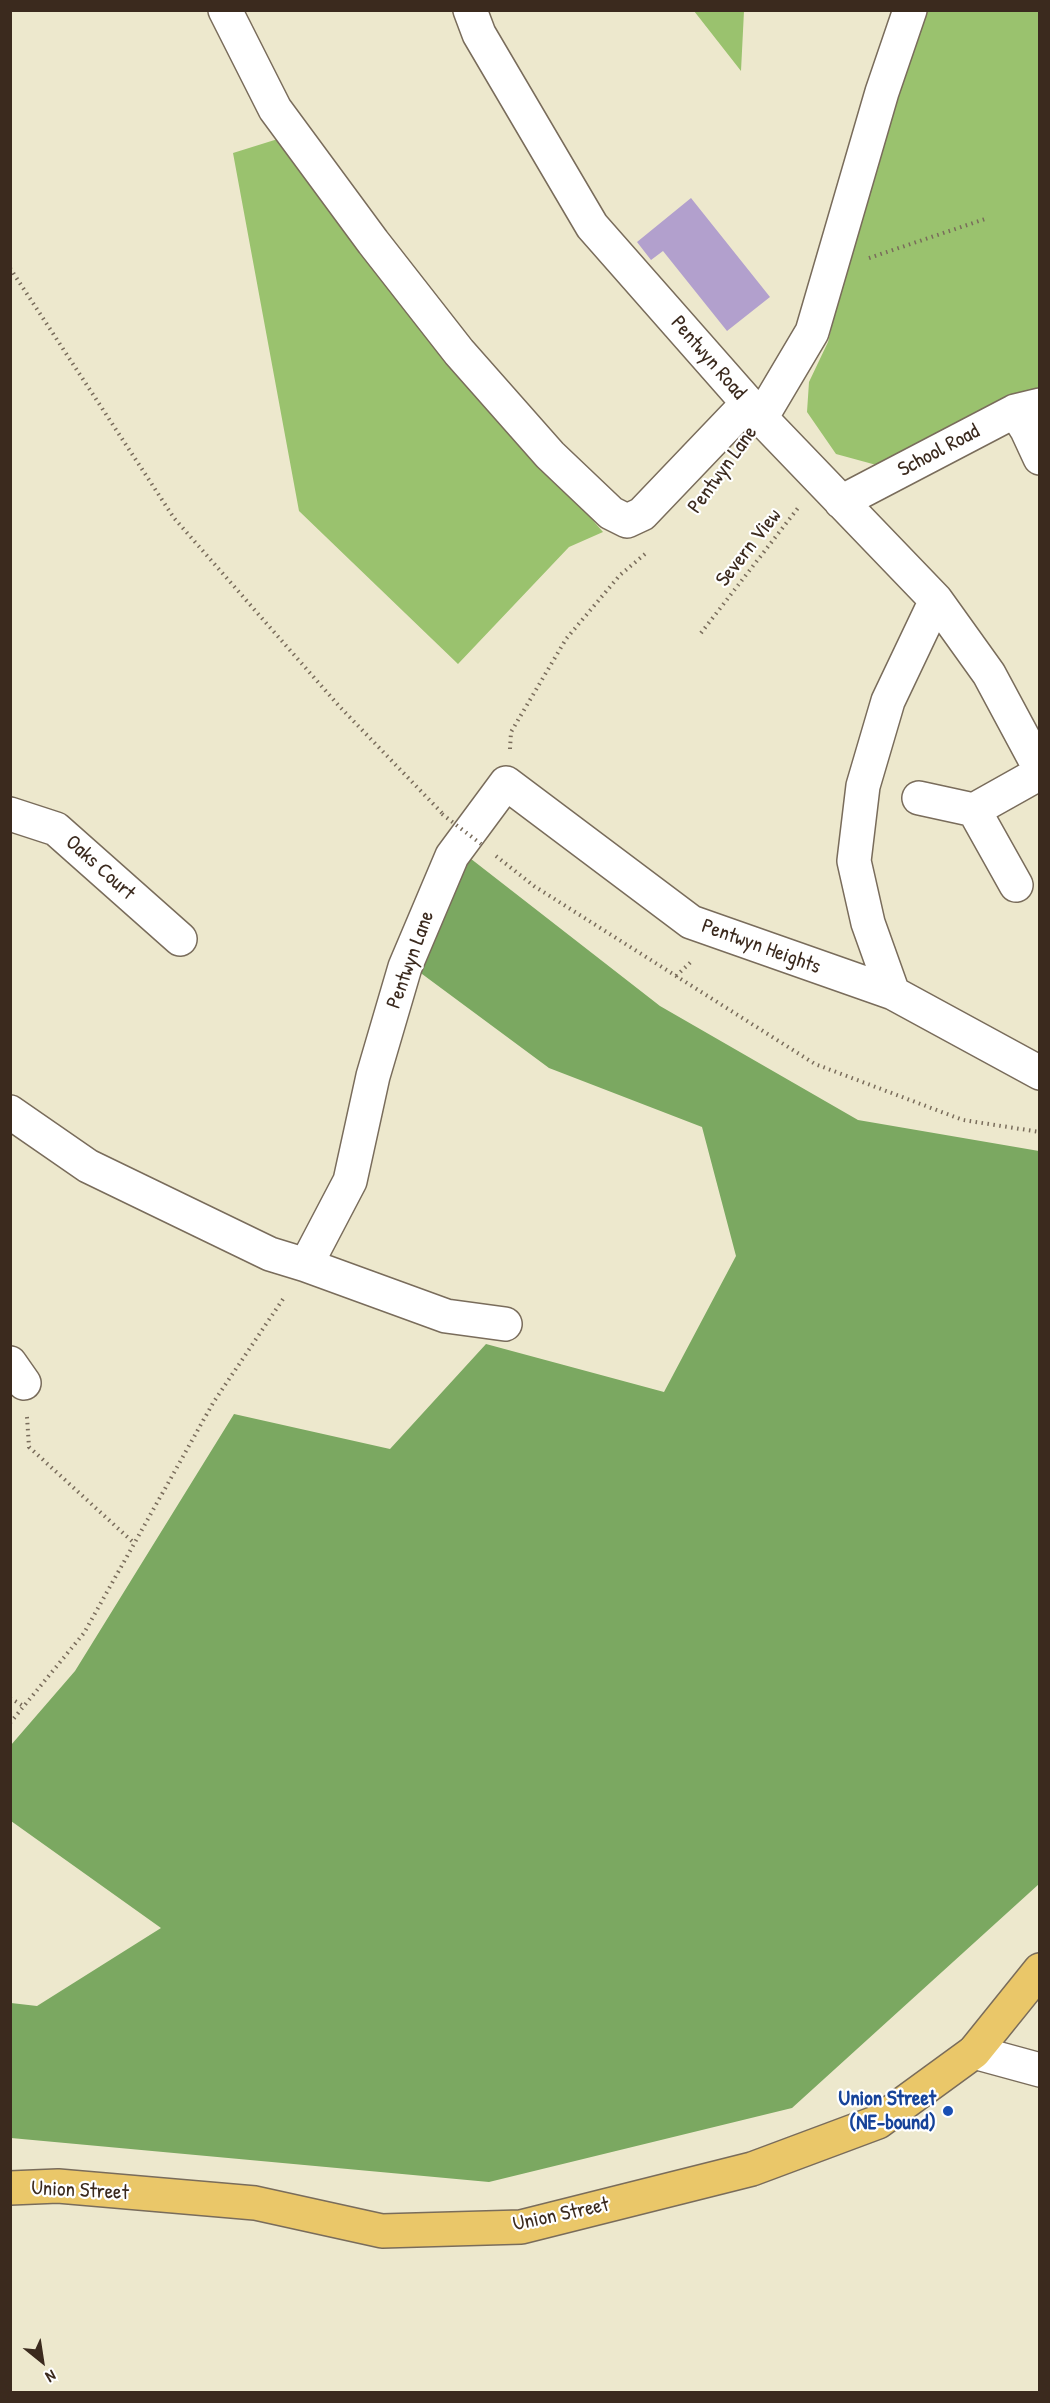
<!DOCTYPE html>
<html>
<head>
<meta charset="utf-8">
<style>
	body { margin:0 }
	#map { position:relative; width:1050px; height:2403px; overflow:hidden; background:#ede8cd; font-family:"Patrick Hand",sans-serif }
	canvas { display:block }
	.frame { position:absolute; inset:0; border:12px solid #3b2a1e; pointer-events:none }
	.north { position:absolute; left:12px; top:2331px; width:60px; height:60px; -webkit-text-stroke:4px #fff; paint-order:stroke; rotate:150deg; font-size:16px; font-weight:700; line-height:24px; text-align:center; color:#3b2a1e }
	.north::after { content:''; display:block; margin:auto; width:21px; height:27px; background:#3b2a1e; clip-path:polygon(50% 0,100% 100%,50% 72%,0 100%) }
</style>
</head>
<body>
<div id="map">
<canvas width="1050" height="2403"></canvas>
<div class="frame"></div>
<div class="north">N</div>
</div>
<script>
const g = document.querySelector('canvas').getContext('2d');
g.lineJoin = 'round';
function fill(path, color) { g.fillStyle = color; g.fill(path, 'evenodd'); }
function trace(path, color, width, dash) { g.strokeStyle = color; g.lineWidth = width; g.lineCap = dash ? 'butt' : 'round'; g.setLineDash(dash || []); g.stroke(path); }
function drawText(font, color, halo, rows, align = 'center') {
  g.font = font + ' "Patrick Hand",sans-serif'; g.lineWidth = 4.5; g.setLineDash([]); g.textBaseline = 'middle'; g.strokeStyle = halo; g.fillStyle = color; for (const [text, x, y, turn = 0] of rows) {
    g.save(); g.translate(x, y); g.rotate((+turn || 0) * Math.PI / 180); g.textAlign = isNaN(turn) ? turn : align; if (halo) g.strokeText(text, 0, 0); g.fillText(text, 0, 0); g.restore();
  }
}
const green = new Path2D(`
	M694,11H744L741,71Z
	M920,11H1039V388L1005,397L880,466L836,454L807,412L809,382L828,342L903,37Z
	M281,138L421,321L603,532L569,547L458,664L299,511L233,153Z`);
const forest = new Path2D(`
	M466,855L660,1006L858,1120L1039,1151V1884L792,2108L489,2182L11,2138V2003L37,2006L161,1928L11,1821V1745L75,1671L234,1414L390,1449L486,1344L664,1392L736,1256L702,1127L549,1068L418,971Z`);
const building = new Path2D(`
	M691,198L770,297L727,331L663,251L651,260L637,242Z`);
const path = new Path2D(`
	M869,258L985,219
	M10,268L174,518L339,706L442,813
	M701,633L798,508
	M510,749L511,732L566,639L620,575L645,554
	M496,856L534,886L815,1064L963,1120L1040,1132
	M676,976L693,960
	M27,1417L29,1447L134,1543
	M10,1698L25,1707
	M10,1723L84,1633L213,1403L285,1296`);
const minor = new Path2D(`
	M225,10L275,109L373,242L459,352L550,455L611,513L627,521L642,514L748,403
	M470,10L479,34L592,226L761,418L936,600L989,674L1040,769
	M1015,411L1027,430L1040,458
	M761,418L812,332L882,92L910,10
	M841,502L1015,411L1040,405
	M919,798L974,810L1016,885
	M974,810L1040,773
	M10,814L56,829L180,939
	M893,993L868,923L854,861L863,786L888,701L936,600
	M10,1112L88,1166L270,1254L306,1265L350,1181L373,1076L405,967L452,856L506,783L691,922L893,993L1040,1073
	M306,1265L446,1316L505,1324
	M10,1363L24,1383
	M974,2052L1040,2070`);
const major = new Path2D(`
	M10,2188L58,2186L255,2203L382,2231L521,2227L752,2169L878,2122L974,2052L1040,1970`);
const pathBridge = new Path2D(`
	M442,814L481,844`);
const markers = [
	[948,2111,6,"#1a4fb4"]
];
const streetNames = [
	["Pentwyn Road",708,358,49],
	["School Road",939,451,-28],
	["Pentwyn Lane",723,470,-54],
	["Severn View",749,548,-52],
	["Oaks Court",100,868,42],
	["Pentwyn Heights",761,947,20],
	["Pentwyn Lane",411,960,-70],
	["Union Street",80,2191,3],
	["Union Street",561,2215,-12]
];
const transitNames = [
	["Union Street",936,2099],
	["(NE-bound)",936,2123]
];
fill(green, '#9ac26e');
fill(forest, '#7ba861');
fill(building, '#b2a0cd');
trace(minor, '#796c5b', 36);
trace(major, '#796c5b', 36);
trace(path, '#796c5b', 4, [1.5, 4.5]);
trace(minor, '#fff', 33);
trace(major, '#eac769', 33);
trace(pathBridge, '#796c5b', 4, [1.5, 4.5]);
for (const [x, y, r, color] of markers) { const dot = new Path2D(); dot.arc(x, y, r, 0, 2 * Math.PI); g.fillStyle = color; g.fill(dot); trace(dot, '#fff', 2); }
drawText('21px', '#3b2a1e', '#fff', streetNames);
drawText('bold 21px', '#164399', '#fff', transitNames, 'right');
</script>
</body>
</html>
